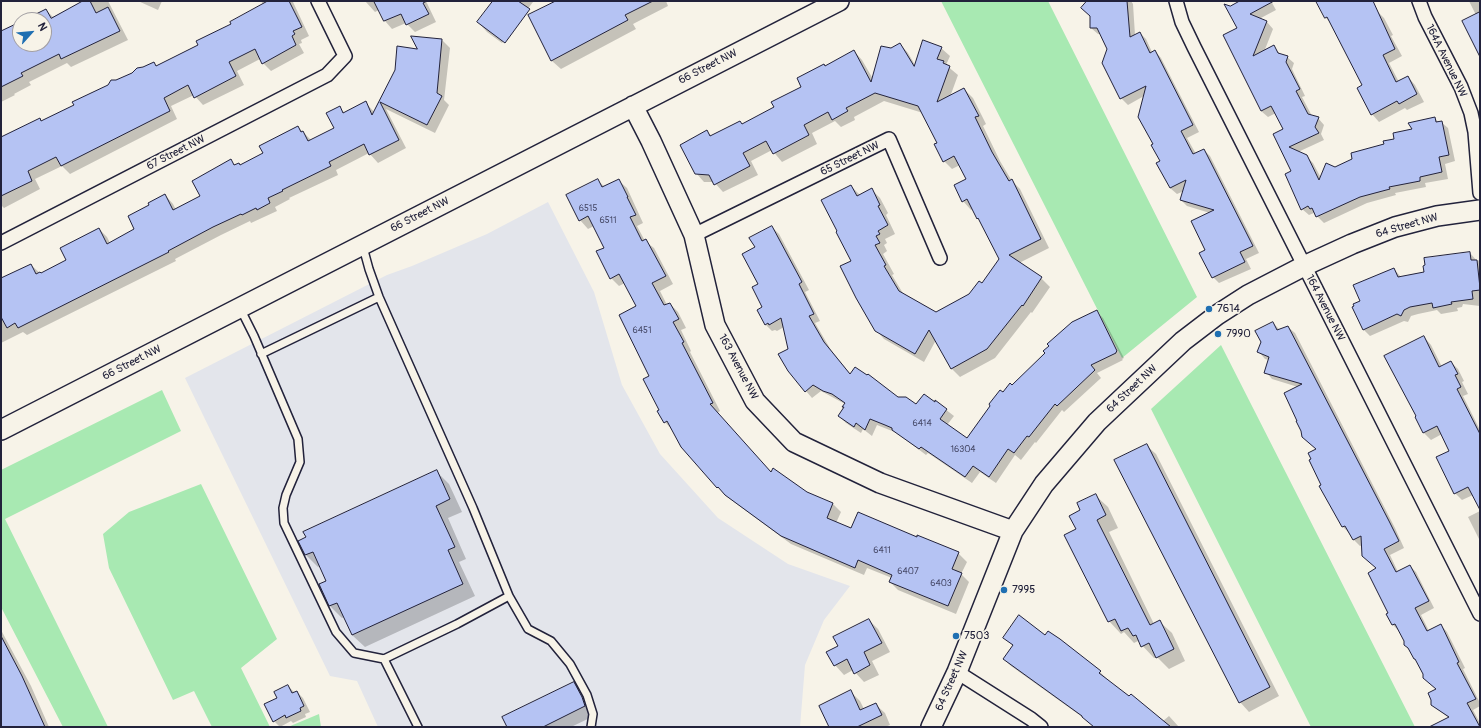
<!DOCTYPE html>
<html>
<head>
<meta charset="utf-8">
<style>
	body { margin:0 }
	#map { position:relative; width:1481px; height:728px; overflow:hidden; background:#f7f3e8; font-family:Pangolin,sans-serif }
	canvas { display:block }
	.frame { position:absolute; inset:0; border:2px solid #22223b; pointer-events:none }
	.north { position:absolute; left:12px; top:12px; width:40px; height:40px; box-sizing:border-box; background:#f7f3e8; border:1px solid #a29fa3; border-radius:50%; rotate:63deg; font-size:11px; font-weight:700; line-height:16px; text-align:center; color:#22223b }
	.north::after { content:''; display:block; margin:auto; width:14px; height:18px; background:#1f6fb2; clip-path:polygon(50% 0,100% 100%,50% 72%,0 100%) }
</style>
</head>
<body>
<div id="map">
<canvas width="1481" height="728"></canvas>
<div class="frame"></div>
<div class="north">N</div>
</div>
<script>
const g = document.querySelector('canvas').getContext('2d');
g.lineJoin = 'round';
function fill(path, color) { g.fillStyle = color; g.fill(path, 'evenodd'); }
function trace(path, color, width, dash) { g.strokeStyle = color; g.lineWidth = width; g.lineCap = dash ? 'butt' : 'round'; g.setLineDash(dash || []); g.stroke(path); }
function drawText(font, color, halo, rows, align = 'center') {
  g.font = font + ' Pangolin,sans-serif'; g.lineWidth = 3.5; g.setLineDash([]); g.textBaseline = 'middle'; g.strokeStyle = halo; g.fillStyle = color; for (const [text, x, y, turn = 0] of rows) {
    g.save(); g.translate(x, y); g.rotate((+turn || 0) * Math.PI / 180); g.textAlign = isNaN(turn) ? turn : align; if (halo) g.strokeText(text, 0, 0); g.fillText(text, 0, 0); g.restore();
  }
}
const built = new Path2D(`
	M548,202L594,292L622,385L660,454L718,518L788,564L850,586L824,620L805,665L800,727H378L357,681L330,676L185,378L387,275L412,266L487,234Z`);
const green = new Path2D(`
	M941,1H1048L1197,297L1122,358Z
	M1221,345L1415,727H1311L1151,409Z
	M162,390L181,431L5,519L108,727H63L1,607V470Z
	M201,484L277,639L241,668L270,727H235L234,726L231,727H212L194,691L173,700L109,568L103,534L129,512Z
	M319,714L321,727H288Z`);
const shadow = new Path2D(`
	M85,1H108L128,40L71,67L67,63L29,82L31,85L14,94L15,95L1,102V46L20,23V44H44V20H26L46,10L53,17Z
	M138,1H162L158,10Z
	M261,1H291L293,2L309,36L301,40L302,43L299,44L304,53L271,71L263,63L260,59L237,71L244,85L203,105L194,95L171,106L177,119L70,174L62,166L35,179L40,189L4,208L1,205V146L40,119L42,121L75,105L116,81L153,63L157,67L199,46L263,4Z
	M365,1H426L436,22L415,32L406,23L392,29L385,21L379,10L375,12Z
	M494,1H531L533,2L502,43L487,32L478,22Z
	M558,1H666L668,6L633,24L636,29L561,69L552,61L529,15Z
	M1088,1H1131L1133,4L1135,35L1140,33L1146,39L1152,52L1155,51L1161,58L1199,132L1187,138L1196,154L1204,150L1210,156L1259,253L1246,259L1251,269L1219,283L1213,277L1206,251L1210,213L1187,206L1181,200L1184,191L1177,194L1170,188L1155,145L1144,96L1128,105L1121,98L1108,49L1101,34H1098L1091,28V17L1082,8Z
	M1239,1H1271L1276,10L1259,19L1267,22L1273,29L1264,52L1274,47L1281,55L1287,57L1294,63L1292,69L1305,96L1302,97L1312,116L1318,118L1324,125L1321,134L1324,140L1298,152L1306,156L1313,163L1321,178L1335,168L1385,145L1435,118L1439,123L1441,122L1448,128L1455,161L1445,164L1448,179L1425,183L1426,187L1395,193L1396,195L1367,203L1324,223L1314,213L1309,215L1302,209L1284,129L1276,113L1268,117L1261,111L1238,28L1230,7L1239,2Z
	M1323,1H1372L1377,11L1384,18L1393,35L1391,36L1402,56L1389,63L1399,82L1408,77L1415,85L1424,102L1407,110L1405,108L1379,122L1372,114L1364,86L1331,23L1326,18Z
	M1469,1H1480V55L1476,15Z
	M442,40L450,48L444,100L449,105L435,133L386,109L406,148L378,163L369,153L336,170L338,175L289,198L290,199L275,207L277,211L251,223L250,221L221,235L175,259L176,261L27,335L23,332L1,343V279L31,265L41,274L68,261L99,229L107,237L110,243L136,229L150,206L165,195L173,204L176,210L201,196L231,161L236,166H241L265,153L298,127L311,140L335,128L339,107L345,113L366,103L375,113L396,70L419,50Z
	M900,44L908,53L915,65L941,48L950,56L946,65L958,75L950,97L964,89L973,98L986,124L983,126L1000,161L1012,181L1020,189L1049,248L1019,263L1041,278L1050,287L1032,313L1031,312L995,358L960,377L952,369L936,340L924,362L884,339L876,330L852,261L851,186L860,195L872,190L880,198L888,213L886,215L895,234L885,239L887,243L884,245L887,251L883,254L894,274L892,275L904,295L936,313L970,295L983,285L1000,259L981,222L978,218L973,209L971,210L963,201L955,186L967,180L960,165L952,169L944,161L939,143L923,113L884,101L854,117L855,120L841,127L835,121L812,133L817,144L782,162L772,150L751,161L758,175L723,192L714,182H704L696,173L707,132L712,136L740,122L743,125L776,108L803,87L825,67L854,51L862,60L873,79L891,49Z
	M597,180L605,187L618,180L627,188L643,223L637,226L645,241L654,248L673,284L660,291L667,305L670,304L678,312L686,328L681,330L691,351L690,352L720,411L717,413L771,473L807,493L833,504L841,512L836,523L851,529L917,538L958,553L967,562L961,574L969,582L956,614L898,590L890,582L892,578L867,568L864,575L791,544L726,496L682,446L673,431L665,422L659,412L660,411L650,376L637,307L625,283L619,286L611,278L605,248L594,226L588,229L580,220Z
	M772,227L779,234L809,290L805,292L820,321L815,323L831,350L851,375L917,406L935,403L936,402L954,416L947,425L967,439L1003,394L1096,311L1103,318L1124,358L1122,359L1123,360L1097,373L1101,378L1064,412L1062,410L1036,443L1035,442L1021,460L1015,455L996,483L980,472L972,483L928,453L926,455L897,433L877,425L872,436L863,429L861,433L846,423L839,416L845,408V404L821,391L812,398L806,391L789,349L784,327L777,331L775,330L772,331L766,325L759,284L756,248Z
	M1470,253L1477,261L1480,260V306L1463,304L1462,307L1457,308L1458,311L1441,314L1437,310L1418,314L1411,316L1408,322L1404,321L1370,336L1363,329L1361,301L1394,269L1401,277L1425,273Z
	M1273,323L1280,330L1288,327L1295,333L1395,528L1404,548L1390,555L1398,572L1410,566L1416,572L1434,608L1421,615L1429,631L1441,625L1447,632L1465,668L1463,669L1480,703V706L1473,710L1480,723V727H1438L1449,718L1432,705L1437,690L1424,674L1399,631L1393,625L1387,614L1389,613L1377,569L1363,545L1360,546L1354,540L1350,533H1349L1343,527L1322,485L1313,459L1317,449L1298,387L1272,379L1266,372L1269,360L1265,359L1259,352Z
	M1424,337L1431,345L1442,367L1451,362L1458,369L1464,381L1462,382L1468,394L1463,396L1480,430V508L1473,495L1462,500L1455,493L1451,451L1442,434L1431,440L1424,433L1416,417Z
	M1146,445L1156,454L1279,696L1249,712L1240,702Z
	M437,472L449,484L462,512L448,518L466,559L459,562L475,596L365,647L352,635L344,617L342,618L330,606L320,585L327,582L320,566L318,567L306,555Z
	M1095,495L1108,507L1118,528L1109,532L1154,624L1159,621L1172,633L1185,661L1169,669L1157,657L1154,658L1138,641L1134,643L1124,632L1121,634L1109,621L1077,530L1082,511Z
	M1480,511V541L1468,517Z
	M869,620L878,629L890,652L872,661L879,675L864,682L853,670L844,675L835,665L839,646Z
	M1,630L31,686L49,727H1Z
	M1046,636L1100,672L1107,679L1106,680L1163,721L1169,716L1179,727H1094L1085,719L1011,666L1004,659L1013,646L1004,637Z
	M574,683L583,692L594,716L571,727H508Z
	M288,686L295,693L297,692L303,698L310,712L305,714L306,717L293,723L291,721L280,727L274,721L278,698Z
	M850,691L860,701L864,709L875,704L885,713L890,725L885,727H830Z`);
const building = new Path2D(`
	M83,1H90L96,13L108,7L120,31L61,59L59,54L21,73L23,76L1,87V31L20,22V44H44V20H24L46,9L51,18Z
	M268,1H289L302,27L293,31L295,34L292,36L296,45L262,64L255,49L229,62L236,76L194,98L188,85L164,98L170,111L61,166L56,157L28,171L32,181L1,196V137L40,118L41,121L74,105L72,102L108,85L111,80H116L132,73L137,68L143,67L154,62L156,66L198,45L196,41L231,24L230,22Z
	M374,1H427L423,3L429,14L406,25L401,14L384,21Z
	M493,1H518L530,9L505,43L477,22Z
	M556,1H653L625,15L628,20L551,61L528,15Z
	M1087,1H1127L1130,37L1140,32L1150,53L1155,50L1193,125L1181,131L1193,154L1204,149L1253,246L1240,252L1245,262L1212,278L1199,253L1205,250L1191,221L1214,210L1180,200L1186,180L1170,188L1156,163L1160,161L1151,145L1153,144L1138,117L1146,86L1120,99L1102,63L1107,49L1097,28H1090V16L1081,8Z
	M1240,1H1274L1250,14L1267,21L1253,56L1274,45L1278,53L1288,56L1286,62L1300,89L1296,91L1308,114L1319,117L1315,127L1319,133L1289,147L1307,155L1319,180L1326,163L1335,167L1352,159L1351,153L1384,144L1383,141L1394,139L1393,133L1412,129L1408,123L1435,117L1436,122L1442,121L1449,155L1439,157L1442,172L1420,177V181L1389,187L1390,189L1360,197L1316,217L1312,208L1310,209L1308,206L1301,210L1285,174L1291,171L1273,134L1283,129L1271,106L1261,111L1223,35L1237,28L1224,4L1230,6Z
	M1316,1H1373L1395,49L1383,55L1396,82L1408,76L1417,94L1399,104L1397,101L1371,115L1357,88L1362,85L1327,17L1325,18Z
	M1480,12V57L1462,21Z
	M411,36L442,39L437,93L442,96L427,125L380,102L399,140L369,155L364,144L329,162L331,166L282,190L283,191L268,198L270,203L257,210L256,208L242,215L241,214L213,227L168,251L169,252L18,328L15,323L7,328L1,317V278L31,264L36,274L40,272L41,273L66,260L60,248L99,228L107,244L134,229L128,216L149,205L148,203L165,194L173,210L200,196L192,181L231,159L234,165L239,163L240,165L263,153L259,146L298,126L301,132L303,131L308,141L334,128L326,113L340,106L343,113L366,101L372,115L395,70L397,46L417,49Z
	M923,40L942,47L937,59L944,61L943,63L950,66L937,102L964,88L979,116L975,117L992,152L1009,181L1012,179L1041,239L1009,255L1042,277L1023,306L1022,305L987,349L951,369L929,330L915,354L875,331L856,298L840,266L851,261L836,232L837,231L821,200L851,185L857,196L872,188L880,205L878,206L888,225L878,231L880,234L876,236L880,243L875,245L886,265L884,266L899,291L936,312L969,294L979,281L982,283L999,259L978,218L977,219L967,199L962,202L954,185L966,179L954,156L943,162L934,144L937,143L918,106L875,93L846,108L848,111L832,120L828,112L804,125L809,135L773,154L766,141L743,153L750,166L714,185L709,175L695,174L680,145L707,130L710,136L740,121L742,124L774,107L771,102L801,87L797,78L824,64L825,66L854,50L871,82L881,46L891,48L900,43L914,66Z
	M598,179L602,187L619,179L628,197H627L636,215L630,217L642,241L646,239L666,276L652,283L664,305L670,303L679,319L673,322L684,342L682,343L713,403L710,404L771,472L773,468L807,492L833,503L827,518L851,528L858,512L917,537V535L959,552L952,569L962,573L948,606L889,582L892,575L858,560L855,568L781,536L725,495L718,487L717,488L681,447L667,421L664,423L657,411L659,410L643,379L649,376L619,315L636,306L619,274L610,279L596,251L604,248L588,216L579,221L566,195Z
	M772,226L802,282L799,284L814,314L809,316L824,342L850,374L855,367L867,375L868,374L898,397H906L916,404L924,394L935,402V400L947,409L940,419L967,438L990,406L989,404L1000,390L1003,392L1010,383L1012,385L1045,353L1043,351L1049,346L1047,344L1072,322L1097,310L1117,351L1116,352V353L1091,365L1095,370L1057,406L1055,404L1029,437L1027,436L1014,453L1008,449L989,477L973,466L965,477L921,447L919,449L892,430V428L885,425L870,419L865,430L856,423L854,427L838,416L844,407H842L845,403L832,394L823,391L813,385L805,392L788,371L778,354L788,349L781,318L769,325L768,323L765,325L757,310L762,307L752,287L758,284L742,254L755,247L749,238Z
	M1470,252L1471,260H1477L1480,288V290L1472,291L1473,299L1451,302L1452,304L1433,308L1432,303L1410,307L1404,310L1401,316L1397,314L1363,330L1352,307L1354,306L1353,304L1360,301L1353,285L1394,268L1398,277L1424,272L1423,266L1425,265L1424,258Z
	M1273,322L1277,330L1288,326L1389,521L1399,541L1384,549L1396,572L1410,565L1429,601L1415,608L1427,631L1441,624L1459,662L1457,663L1476,699L1467,703L1480,727H1429L1449,717L1431,705V700L1428,693L1436,689L1423,678V674L1415,659H1414L1408,648L1404,645V641L1395,624L1392,625L1386,614L1388,613L1368,573L1376,568L1362,556L1361,536L1353,540L1345,526L1342,527L1319,486L1321,485L1309,460L1311,459L1308,453L1316,449L1302,437L1301,431L1296,421H1297L1284,393L1302,384L1264,373L1269,357L1257,352L1261,342L1255,331Z
	M1424,336L1439,367L1451,361L1458,374L1455,375L1461,387L1457,389L1480,434V510L1468,487L1454,494L1436,457L1449,451L1437,426L1423,433L1415,417L1416,416L1384,356Z
	M1147,444L1270,687L1239,703L1114,460Z
	M437,470L450,499L436,506L455,547L448,550L463,584L352,635L337,603L329,606L319,584L326,581L313,552L305,555L298,541L306,537L303,532Z
	M1096,494L1106,515L1097,520L1150,625L1160,620L1174,649L1156,658L1149,643L1141,647L1136,635L1133,636L1128,628L1121,631L1115,619L1108,622L1064,535L1076,529L1069,516L1080,510L1077,503Z
	M1019,615L1045,635L1048,631L1060,639L1101,671L1099,673L1129,696L1131,694L1171,727H1094L1082,717V716L1003,659L1013,645L1003,638Z
	M869,619L882,643L864,652L870,665L854,674L847,659L834,666L826,652L838,646L833,637Z
	M1,636L22,676L45,727H1Z
	M574,682L582,697L585,706L543,727H507L502,717Z
	M288,685L292,693L297,691L304,706L300,708L301,711L286,718L285,715L273,722L264,704L277,698L274,692Z
	M851,690L860,710L876,703L882,715L857,727H829L819,706Z`);
const lane = new Path2D(`
	M240,308L254,336L298,439L300,462L286,495L283,508L284,523L336,632L354,653L384,659L457,624L509,596L473,508L379,297L369,269L363,247
	M261,354L379,297
	M509,596L528,629L551,641L570,664L587,695L593,714L591,727
	M384,659L418,727`);
const street = new Path2D(`
	M1176,1L1182,22L1194,47L1480,614
	M1419,1L1425,17L1461,87L1471,113L1475,132L1480,193
	M694,235L889,139L940,258
	M1,243L327,75L345,56L318,1
	M957,672L1031,719L1041,727`);
const secondary = new Path2D(`
	M633,106L651,141L694,235L715,325L755,401L794,442L880,483L1013,531
	M1,430L839,1
	M931,727L957,672L1013,531L1044,484L1097,422L1183,341L1217,315L1248,295L1304,266L1352,244L1395,227L1437,216L1480,210`);
const markers = [
	[1209,309,4,"#1f6fb2"],
	[1218,334,4,"#1f6fb2"],
	[1004,590,4,"#1f6fb2"],
	[956,636,4,"#1f6fb2"]
];
const numberNames = [
	["6515",588,209],
	["6511",608,221],
	["6451",642,331],
	["6414",922,424],
	["16304",963,450],
	["6411",882,551],
	["6407",908,572],
	["6403",941,584]
];
const streetNames = [
	["164A Avenue NW",1446,61,64],
	["66 Street NW",708,67,-27],
	["67 Street NW",176,153,-27],
	["65 Street NW",850,159,-26],
	["66 Street NW",420,215,-27],
	["64 Street NW",1407,226,-16],
	["164 Avenue NW",1325,308,63],
	["66 Street NW",132,363,-27],
	["163 Avenue NW",738,367,62],
	["64 Street NW",1132,389,-43],
	["64 Street NW",952,681,-66]
];
const poiNames = [
	["7614",1217,309],
	["7990",1226,334],
	["7995",1012,590],
	["7503",964,636]
];
fill(built, '#e3e5eb');
fill(green, '#a8e9b2');
fill(shadow, '#0003');
fill(building, '#b5c3f3');
trace(building, '#22223b', 1);
trace(lane, '#22223b', 10);
trace(street, '#22223b', 16);
trace(secondary, '#22223b', 22);
trace(lane, '#f7f3e8', 7);
trace(street, '#f7f3e8', 13);
trace(secondary, '#f7f3e8', 19);
for (const [x, y, r, color] of markers) { const dot = new Path2D(); dot.arc(x, y, r, 0, 2 * Math.PI); g.fillStyle = color; g.fill(dot); trace(dot, '#f7f3e8', 1.5); }
drawText('9px', '#474a69', null, numberNames);
drawText('11px', '#22223b', '#f7f3e8', streetNames);
drawText('11px', '#22223b', '#f7f3e8', poiNames, 'left');
</script>
</body>
</html>
